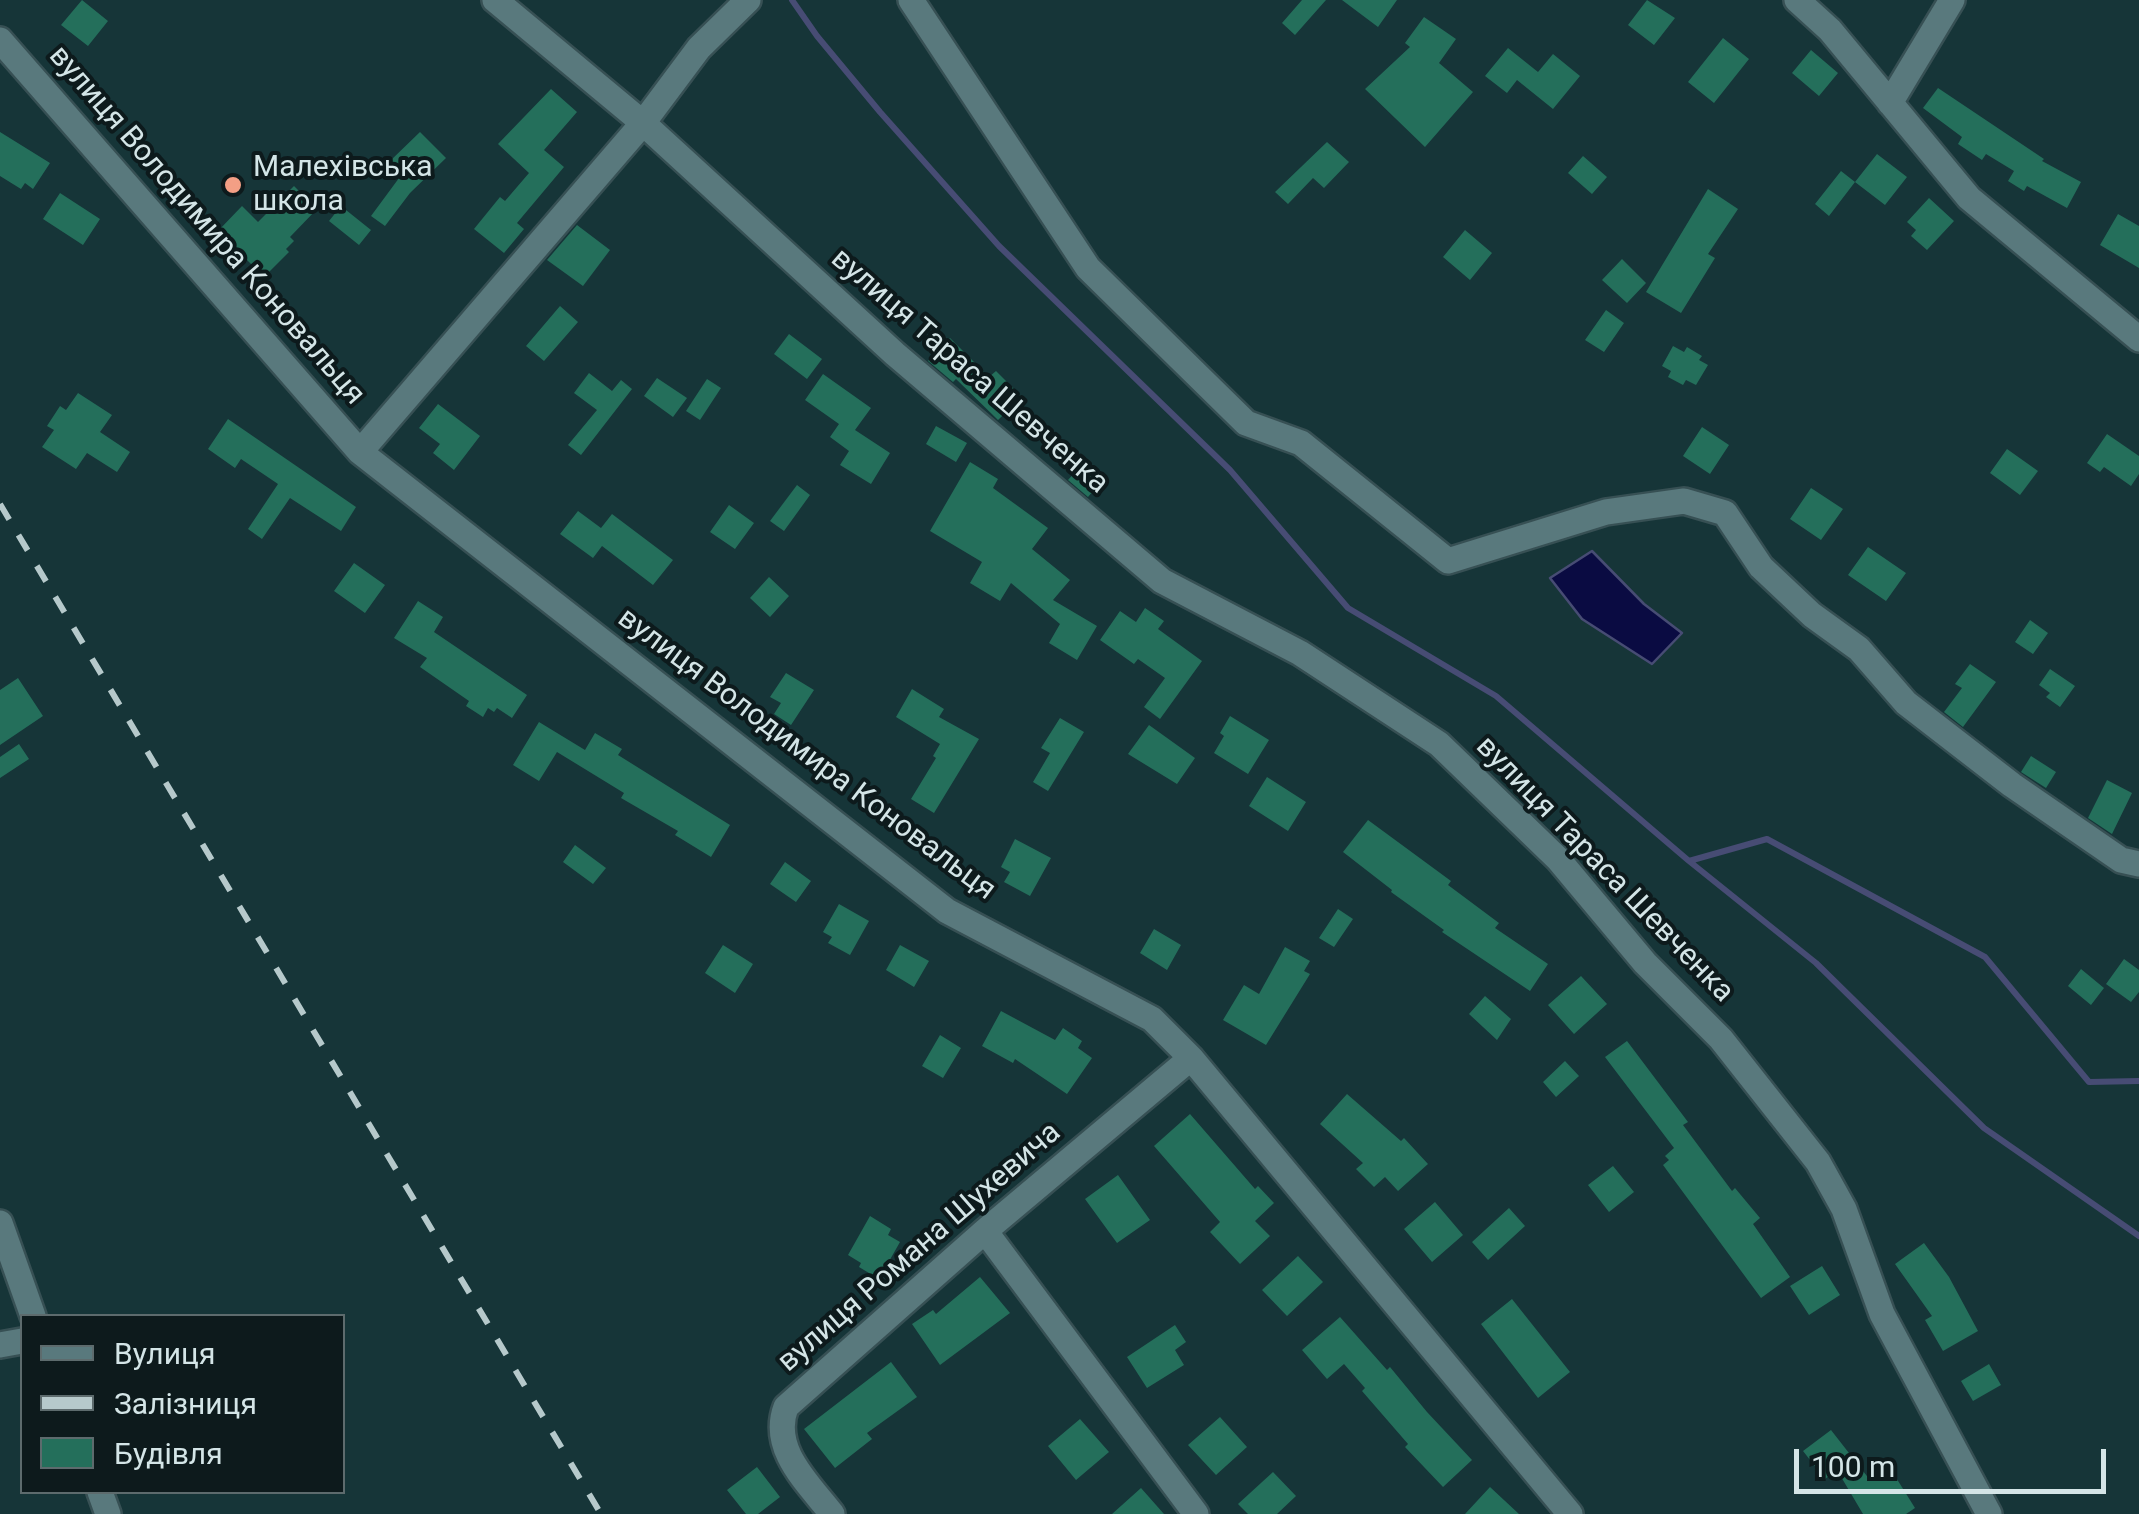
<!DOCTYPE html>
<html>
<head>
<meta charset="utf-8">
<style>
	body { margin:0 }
	#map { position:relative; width:2139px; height:1514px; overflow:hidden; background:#163538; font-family:Roboto,sans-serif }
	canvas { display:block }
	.legend { position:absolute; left:20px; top:1314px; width:325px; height:180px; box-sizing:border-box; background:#0d1a1c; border:2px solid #5d6b6d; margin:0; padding:12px 18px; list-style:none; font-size:30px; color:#d4e5e7 }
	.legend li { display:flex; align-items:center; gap:20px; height:50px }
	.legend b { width:50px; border:2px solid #5d6b6d }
	.scale { position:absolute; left:1794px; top:1449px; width:312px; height:45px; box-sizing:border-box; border:5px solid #d4e5e7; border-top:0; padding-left:12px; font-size:30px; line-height:35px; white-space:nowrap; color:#d4e5e7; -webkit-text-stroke:8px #0d1a1c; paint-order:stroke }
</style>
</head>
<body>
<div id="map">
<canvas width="2139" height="1514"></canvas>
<ul class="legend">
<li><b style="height:12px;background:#59797d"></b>Вулиця</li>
<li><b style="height:12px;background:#b6c9cb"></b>Залізниця</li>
<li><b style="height:28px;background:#246f5b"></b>Будівля</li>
</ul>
<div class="scale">100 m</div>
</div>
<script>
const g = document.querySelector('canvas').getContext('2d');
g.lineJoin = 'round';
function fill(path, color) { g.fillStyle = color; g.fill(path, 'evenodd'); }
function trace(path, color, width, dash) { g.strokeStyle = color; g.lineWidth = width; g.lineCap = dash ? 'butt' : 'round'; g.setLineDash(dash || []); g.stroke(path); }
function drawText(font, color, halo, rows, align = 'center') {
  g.font = font + ' Roboto,sans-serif'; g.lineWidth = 8; g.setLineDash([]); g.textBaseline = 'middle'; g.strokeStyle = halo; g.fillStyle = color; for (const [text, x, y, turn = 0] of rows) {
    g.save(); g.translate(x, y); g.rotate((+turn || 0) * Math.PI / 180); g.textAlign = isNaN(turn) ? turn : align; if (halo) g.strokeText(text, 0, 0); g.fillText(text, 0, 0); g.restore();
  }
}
const water = new Path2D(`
	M1592,551L1644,604L1682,633L1652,664L1582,619L1550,578Z`);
const stream = new Path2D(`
	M792,0L817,36L880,112L999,246L1230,470L1348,608L1496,696L1689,861L1767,839L1985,957L2089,1082L2139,1081
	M1689,861L1816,963L1984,1128L2139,1236`);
const building = new Path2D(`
	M82,0L108,21L88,46L61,25Z
	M1302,0H1326L1295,35L1282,23Z
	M1342,0H1397L1378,27Z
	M1647,0L1675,18L1654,45L1628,25Z
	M1424,17L1456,39L1439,63L1473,92L1425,147L1365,89L1410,47L1405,43Z
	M1723,38L1749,59L1714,103L1688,82Z
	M1508,48L1538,72L1553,54L1580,76L1553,109L1517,80L1507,93L1485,76Z
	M1811,50L1838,73L1819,96L1792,73Z
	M1938,88L2044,159L2042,161L2081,182L2067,208L2027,186L2024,191L2008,181L2014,171L1986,154L1982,160L1958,144L1962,137L1923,108Z
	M551,89L577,112L544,150L564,167L517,223L524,229L504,253L474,229L500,197L505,201L529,173L498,144Z
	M0,132L50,163L33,189L25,183L21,189L0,176Z
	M420,132L446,158L410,193L385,226L371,216L402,174L390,161Z
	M1327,142L1349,162L1324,188L1313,178L1288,204L1275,192Z
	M1877,154L1907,177L1885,205L1855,182Z
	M1583,156L1607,177L1592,194L1568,173Z
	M1841,171L1855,182L1829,216L1815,204Z
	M294,186L317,209L290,237L294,241L286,249L289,252L264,277L218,231L242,206L258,222Z
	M1708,189L1738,209L1708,254L1715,258L1681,313L1646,292Z
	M60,193L100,219L83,245L43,219Z
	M1929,198L1954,221L1927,250L1911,236L1916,230L1907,222Z
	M341,206L371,230L359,245L329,221Z
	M2118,214L2139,226V268L2100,245Z
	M577,225L610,250L583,286L547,260Z
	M1465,230L1492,253L1470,280L1443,257Z
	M1622,259L1646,283L1627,303L1602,280Z
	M560,306L578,322L544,361L526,346Z
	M1606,310L1624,323L1604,352L1585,340Z
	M789,334L822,359L807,379L774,354Z
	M950,338L989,377L996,371L1022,397L998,420L956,379L953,382L928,361Z
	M1673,346L1684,352L1687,347L1702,356L1699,360L1708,365L1696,385L1686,380L1683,385L1668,377L1671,371L1662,366Z
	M589,373L612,391L621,380L632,389L581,455L568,445L597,410L574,393Z
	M823,374L871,408L855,430L890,453L871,484L840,465L849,451L830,437L839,424L805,400Z
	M657,378L687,398L673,417L644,396Z
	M707,379L721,388L700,420L686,411Z
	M78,393L112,415L100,432L130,452L117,472L87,453L76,469L42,447L54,430L47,426L60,406L66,410Z
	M438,404L480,436L454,470L433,453L440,444L419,428Z
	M228,419L356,507L341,531L290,498L262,539L248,529L278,484L241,459L235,468L208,449Z
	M936,426L967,443L956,462L926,444Z
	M1702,427L1729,445L1710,474L1683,456Z
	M2107,434L2139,456V474L2131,486L2104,467L2100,472L2087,463Z
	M2007,449L2038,471L2020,495L1990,473Z
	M1086,460L1105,477L1088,497L1068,480Z
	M970,462L998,479L993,488L1048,528L1032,549L1070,580L1053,600L1097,626L1077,660L1049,643L1060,624L1011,583L1000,601L970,583L982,562L930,531Z
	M797,485L810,495L784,531L770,521Z
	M1811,488L1843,509L1821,540L1790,519Z
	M729,505L754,523L735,549L710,532Z
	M578,511L601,528L612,514L673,560L653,585L602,546L593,558L560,534Z
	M1868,547L1906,573L1886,601L1848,575Z
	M354,563L385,585L365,613L334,591Z
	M769,577L789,596L770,617L750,598Z
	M418,601L443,617L434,632L527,695L512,718L497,708L494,712L488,708L483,717L466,706L469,701L420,667L427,658L394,638Z
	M1145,608L1164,621L1158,629L1202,661L1160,719L1144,707L1165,678L1138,659L1134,664L1100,640L1120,611L1136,622Z
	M2030,620L2048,633L2033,654L2015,642Z
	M1970,664L1996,682L1963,727L1944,712L1962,688L1955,684Z
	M2050,669L2075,686L2060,707L2046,697L2050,693L2039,685Z
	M786,673L814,690L791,725L774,714L781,703L770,697Z
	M18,678L43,716L0,745V690Z
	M912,689L944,709L939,717L979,739L934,813L911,799L936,758L933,756L940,744L896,717Z
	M1230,716L1269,740L1248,774L1214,753L1224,736L1220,733Z
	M1060,718L1084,732L1048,791L1033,782L1050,753L1041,748Z
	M539,722L585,750L595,733L622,749L618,755L730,825L711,857L675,835L678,831L621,798L624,793L557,752L539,781L513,765Z
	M1149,725L1195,758L1177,784L1128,754Z
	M19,744L29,759L0,778V757Z
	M2031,756L2056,772L2046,788L2021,772Z
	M1267,777L1306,802L1288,831L1249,806Z
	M2107,780L2132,793L2112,834L2088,818Z
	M1368,820L1451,881L1448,885L1499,923L1495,928L1548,964L1530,991L1442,932L1444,930L1391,892L1392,890L1343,852Z
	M1015,839L1051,858L1030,896L1004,882L1010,872L1001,867Z
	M575,845L606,868L593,884L563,862Z
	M785,862L811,881L796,902L770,884Z
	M839,904L869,921L850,955L828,943L832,937L823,932Z
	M1338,909L1353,919L1334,947L1319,938Z
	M1154,929L1181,945L1167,970L1140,953Z
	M723,945L753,964L735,993L705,973Z
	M900,945L929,961L914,987L886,970Z
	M1285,947L1310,961L1304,971L1310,974L1266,1045L1223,1020L1244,985L1259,994Z
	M2124,959L2139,970V992L2131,1002L2106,984Z
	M2081,969L2104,988L2091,1005L2068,986Z
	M1581,976L1607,1004L1574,1034L1548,1005Z
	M1485,996L1511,1019L1497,1040L1469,1014Z
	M1001,1011L1055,1040L1063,1028L1082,1041L1078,1048L1092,1058L1067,1094L1015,1059L1013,1063L982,1046Z
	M940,1035L961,1048L943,1078L922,1066Z
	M1627,1041L1688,1122L1683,1125L1732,1191L1735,1188L1760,1218L1753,1224L1790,1277L1761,1298L1663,1165L1669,1160L1665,1156L1674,1148L1605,1057Z
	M1565,1061L1579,1076L1556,1097L1543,1082Z
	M1347,1094L1401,1141L1404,1138L1428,1164L1398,1191L1385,1177L1374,1187L1356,1169L1363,1163L1320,1124Z
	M1190,1114L1255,1189L1258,1186L1274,1203L1255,1221L1270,1236L1240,1264L1210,1232L1220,1222L1154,1146Z
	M1613,1166L1634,1192L1609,1212L1588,1185Z
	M1118,1175L1150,1220L1117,1243L1085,1199Z
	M1435,1202L1463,1235L1432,1262L1404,1229Z
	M1509,1208L1525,1226L1488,1260L1472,1242Z
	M870,1216L891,1229L888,1235L900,1242L879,1279L859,1267L861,1263L848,1255Z
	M1924,1243L1949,1277L1978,1331L1943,1351L1925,1320L1932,1316L1895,1264Z
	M1298,1256L1323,1282L1287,1316L1262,1290Z
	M1822,1266L1840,1295L1809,1315L1790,1286Z
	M980,1277L1010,1313L940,1365L912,1324L933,1310L936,1314Z
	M1512,1299L1570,1372L1538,1398L1481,1324Z
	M1340,1317L1387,1370L1390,1367L1427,1412L1472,1460L1443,1487L1405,1447L1408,1444L1362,1391L1365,1388L1344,1364L1327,1379L1302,1350Z
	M1175,1325L1186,1342L1175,1350L1184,1365L1147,1388L1127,1357Z
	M891,1362L917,1397L867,1433L872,1439L835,1468L804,1429Z
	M1989,1364L2001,1385L1973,1401L1961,1381Z
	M1220,1417L1247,1447L1216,1475L1188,1445Z
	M1080,1419L1109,1452L1076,1480L1048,1446Z
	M1831,1430L1870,1480L1890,1468L1915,1508L1906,1514H1863L1837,1470L1825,1479L1803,1451Z
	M757,1467L780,1497L758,1514H746L727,1490Z
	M1273,1472L1296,1496L1277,1514H1248L1238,1504Z
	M1490,1487L1519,1514H1465Z
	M1141,1488L1164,1514H1112Z`);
const minor = new Path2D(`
	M495,0L643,123L895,354L1162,581L1300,653L1439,744L1558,859L1645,963L1721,1039L1818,1162L1844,1209L1882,1314L1989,1514
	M911,0L1088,268L1246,423L1301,443L1448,561L1606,512L1684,501L1725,513L1761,567L1812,615L1859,649L1906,703L2012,785L2121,860L2139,864
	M1797,0L1830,30L1969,198L2139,339
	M0,40L360,452L947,911L1152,1019L1191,1058L1570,1514
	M1890,103L1952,0
	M360,452L643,123L699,48L748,0
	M0,1223L33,1316
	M985,1231L1196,1514
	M0,1345L22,1341
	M100,1492L108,1514
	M832,1514C808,1483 770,1449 786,1407L985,1231L1191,1058`);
const rail = new Path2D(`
	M0,504L601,1514`);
const markers = [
	[233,185,10,"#f39f85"]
];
const poiNames = [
	["Малехівська",253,168],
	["школа",253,202]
];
const streetNames = [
	["вулиця Володимира Коновальця",206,226,49],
	["вулиця Тараса Шевченка",969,372,41],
	["вулиця Володимира Коновальця",806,755,37],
	["вулиця Тараса Шевченка",1604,870,46],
	["вулиця Романа Шухевича",920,1248,-41]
];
fill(water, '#0a0b42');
trace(water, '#474c74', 2.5);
trace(stream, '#474c74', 6);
fill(building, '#246f5b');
trace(minor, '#375054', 30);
trace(minor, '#59797d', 25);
trace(rail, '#b6c9cb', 6, [18, 18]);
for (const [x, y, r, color] of markers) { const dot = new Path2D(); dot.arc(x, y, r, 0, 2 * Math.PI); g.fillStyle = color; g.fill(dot); trace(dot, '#0d1a1c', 4); }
drawText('30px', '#d4e5e7', '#0d1a1c', poiNames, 'left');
drawText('30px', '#d4e5e7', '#0d1a1c', streetNames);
</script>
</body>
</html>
